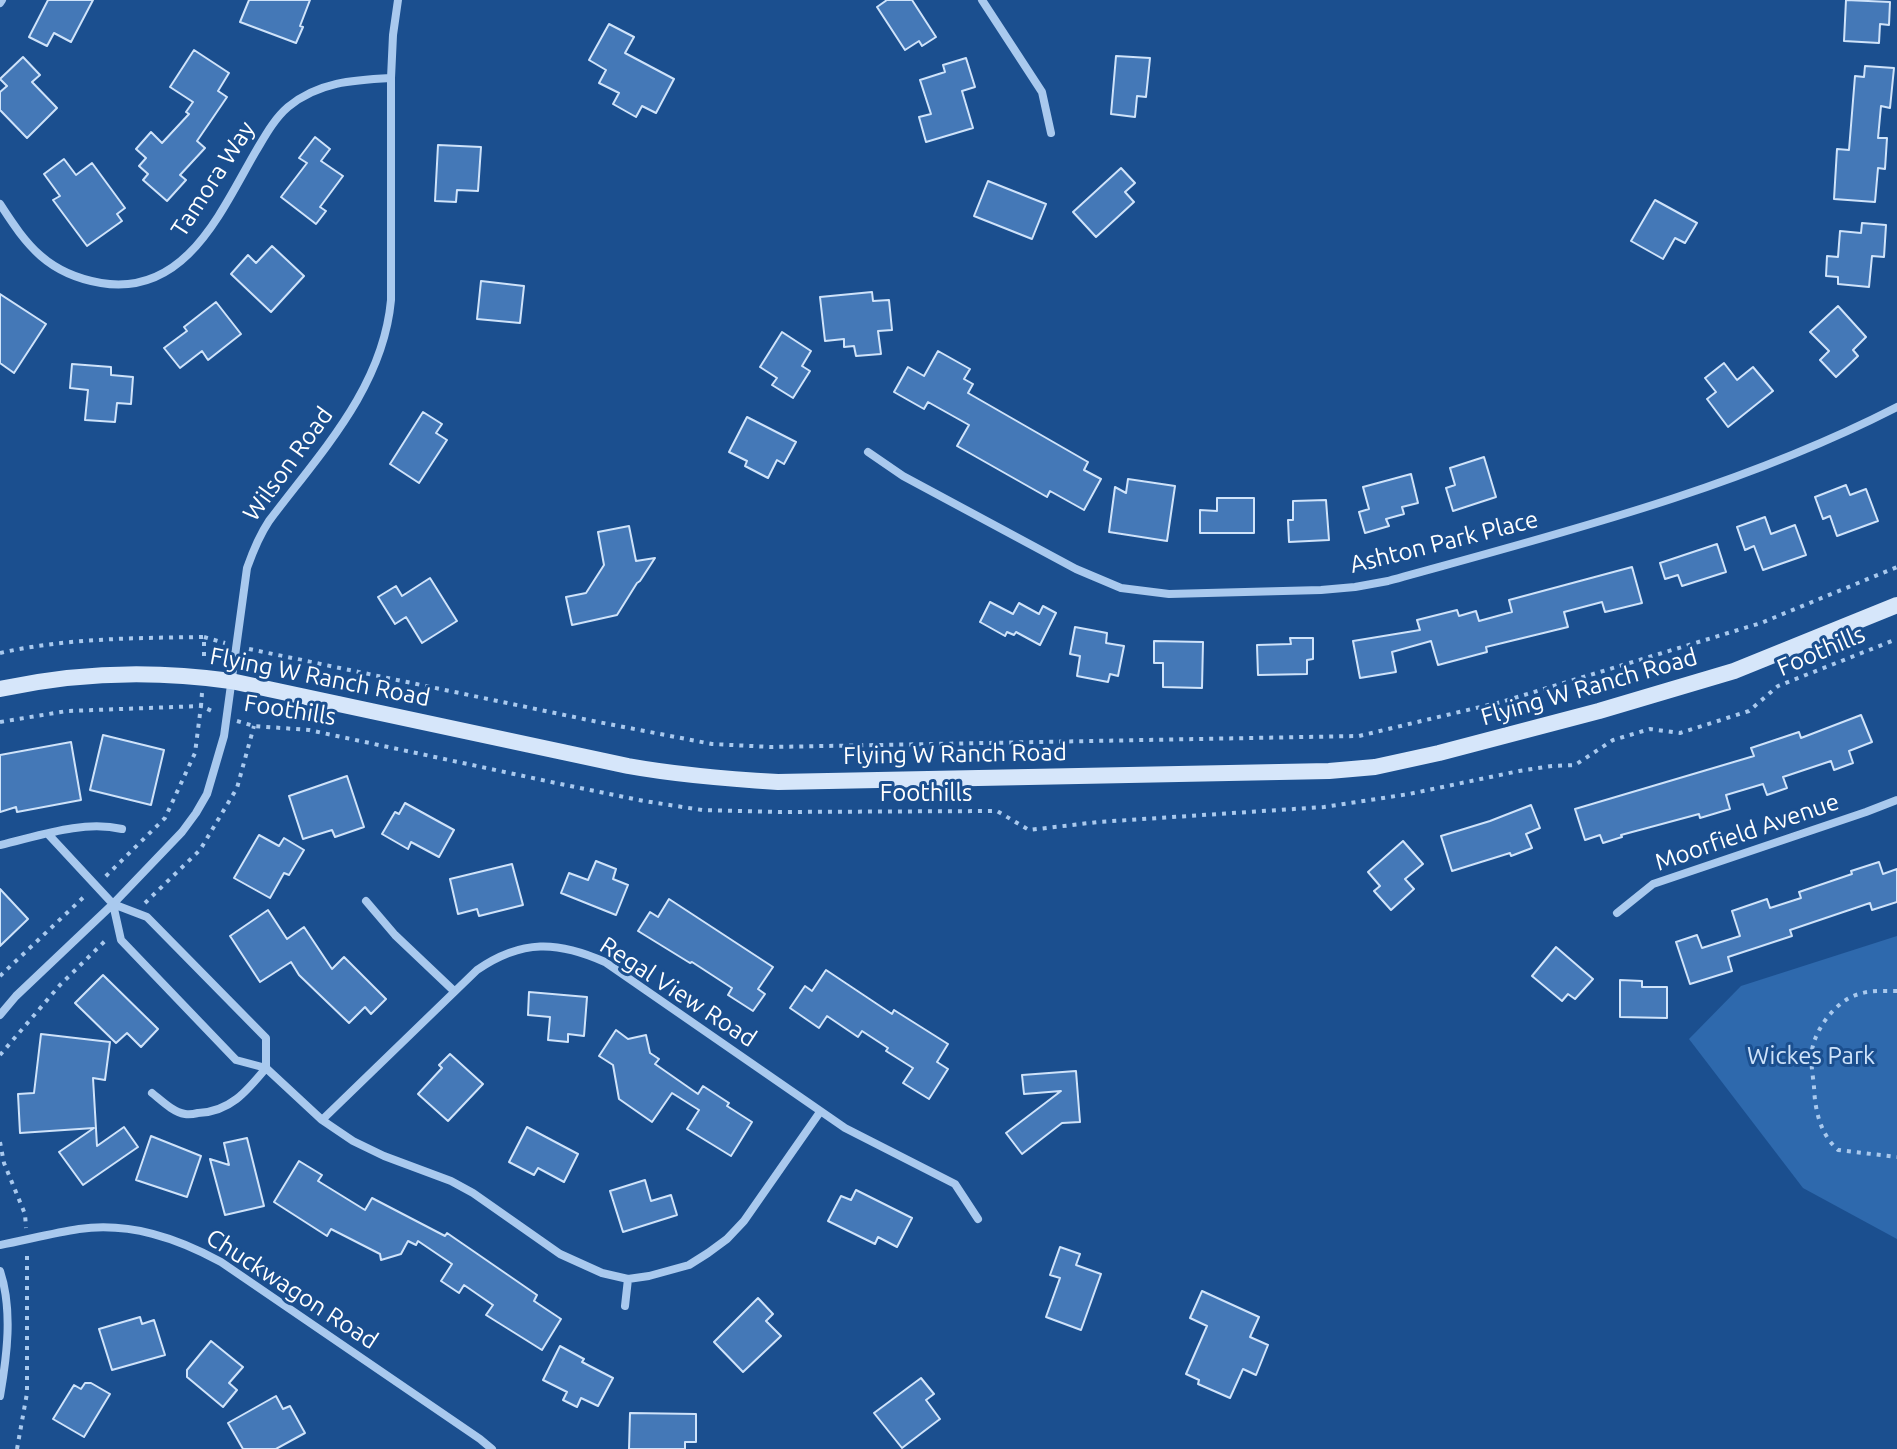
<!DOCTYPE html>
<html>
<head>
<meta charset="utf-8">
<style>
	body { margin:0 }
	canvas { display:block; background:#1b4f8f }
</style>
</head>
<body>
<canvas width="1897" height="1449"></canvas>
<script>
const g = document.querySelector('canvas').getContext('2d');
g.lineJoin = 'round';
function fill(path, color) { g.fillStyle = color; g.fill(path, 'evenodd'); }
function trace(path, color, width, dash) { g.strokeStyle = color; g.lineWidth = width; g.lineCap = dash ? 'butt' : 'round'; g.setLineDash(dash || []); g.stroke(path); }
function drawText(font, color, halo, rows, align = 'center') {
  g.font = font + ' Ubuntu,sans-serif'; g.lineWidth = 6; g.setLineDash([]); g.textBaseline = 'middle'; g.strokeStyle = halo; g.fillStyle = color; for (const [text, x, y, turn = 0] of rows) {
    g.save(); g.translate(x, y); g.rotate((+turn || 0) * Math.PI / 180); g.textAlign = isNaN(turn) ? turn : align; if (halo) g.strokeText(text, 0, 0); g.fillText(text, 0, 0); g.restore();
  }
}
const green = new Path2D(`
	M1897,936V1239L1803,1188L1689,1039L1741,986Z`);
const building = new Path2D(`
	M48,0H93L71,42L54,33L47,46L29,37Z
	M249,0H310L300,26L303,27L296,43L240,22Z
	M887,0H912L936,37L922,46L919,41L905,50L877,7Z
	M1846,0L1890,2L1889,25L1880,24L1879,43L1844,41Z
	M609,24L634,37L625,53L674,79L656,113L642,106L636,117L613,104L619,93L599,83L606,70L589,60Z
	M194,50L229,73L218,91L227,97L197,141L205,148L180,175L186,180L167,201L143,180L148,174L139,166L146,158L136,149L151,132L162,143L189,114L186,112L193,102L170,87Z
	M1116,56L1150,58L1146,97L1137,96L1135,117L1111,114Z
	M23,57L40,75L32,82L57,108L27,138L0,110V92L7,86L0,79Z
	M966,58L975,87L962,91L973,128L926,142L919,117L931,114L920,80L945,72L943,65Z
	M1865,66L1894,68L1890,108L1881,106L1878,138H1887L1885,169L1878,168L1875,202L1834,199L1837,149L1849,150L1855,76L1864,77Z
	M315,137L330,149L321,161L343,176L320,207L326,211L316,224L281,197L307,163L299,158Z
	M438,145L481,147L478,191L457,190L456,202L435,201Z
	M64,159L76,175L92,163L125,208L117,214L122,221L87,246L53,200L60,196L44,174Z
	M1121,168L1135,183L1125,192L1134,202L1096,237L1073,212Z
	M988,181L1046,204L1032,239L974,216Z
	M1655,200L1697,223L1685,243L1675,238L1663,259L1631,241Z
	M1862,223L1886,225L1884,257L1872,256L1869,287L1838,284V277L1826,276L1827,256L1838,257L1840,231L1861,233Z
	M272,246L304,276L271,312L231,274L248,255L256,263Z
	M481,281L524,286L520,323L477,319Z
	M872,292L873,301L889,300L892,330L878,331L881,354L856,356L854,346L844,347V339L825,341L820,297Z
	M0,294L46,324L14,373L0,363Z
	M216,302L241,334L208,360L202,351L180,368L164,348L187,331L184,327Z
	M1838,306L1866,337L1853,350L1858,356L1836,377L1820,360L1829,351L1810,332Z
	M782,332L811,351L802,366L810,371L793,398L772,385L777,378L760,367Z
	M938,351L970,369L964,379L973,384L968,393L1088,462L1084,470L1101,479L1084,510L1050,491L1047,497L957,446L969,425L928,402L924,409L894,392L908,367L924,376Z
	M1724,363L1737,380L1753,367L1773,391L1728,427L1707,399L1716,392L1705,378Z
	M72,364L111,367V375L133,377L131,404L117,403L115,422L85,420L88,390L70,388Z
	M423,412L442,424L436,433L447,440L419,483L390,464Z
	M747,417L796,442L784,464L777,460L768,478L745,466L747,461L729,452Z
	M1484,457L1496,497L1453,511L1446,488L1455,485L1450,468Z
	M1411,474L1418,503L1402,507L1404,514L1386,519L1389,526L1365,533L1359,512L1369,509L1363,487Z
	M1128,479L1175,486L1167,541L1109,532L1115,487L1126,493Z
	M1846,485L1850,495L1866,489L1878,521L1837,536L1830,516L1823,519L1815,497Z
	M1217,498H1254V533H1200V510L1217,511Z
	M1326,500L1329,540L1289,542L1288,520H1293V501Z
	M1765,517L1771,534L1795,525L1806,555L1763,570L1754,546L1745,550L1737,527Z
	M629,526L636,561L655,558L640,581L637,583L617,615L572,625L566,597L586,593L604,565L598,532Z
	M1717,544L1726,572L1682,586L1678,575L1665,579L1660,563Z
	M1632,567L1642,603L1605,612L1602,602L1564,612L1568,627L1486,647L1487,652L1438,665L1431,641L1392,652L1396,672L1360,678L1353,641L1420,630L1417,620L1457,610L1459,616L1476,611L1479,621L1512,612L1509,600Z
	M430,578L457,621L422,643L406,617L395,624L378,597L396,586L402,596Z
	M990,602L1013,614L1019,603L1039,614L1043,606L1056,613L1040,645L1016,632L1014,635L1007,632L1005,636L980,622Z
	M1075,627L1107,633L1106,643L1124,646L1118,676L1110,674L1108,682L1077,676L1080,656L1070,654Z
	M1290,638H1313V659L1307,660V674L1258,675L1257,645L1291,644Z
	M1154,641L1203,642L1202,688L1163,687V663H1154Z
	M1861,715L1872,742L1849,751L1853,763L1834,770L1831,761L1783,777L1787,788L1767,795L1763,784L1726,795L1730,809L1700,818L1699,814L1621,835L1622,837L1603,843L1600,835L1585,840L1575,809L1754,756L1751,748L1799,732L1801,738Z
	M103,735L164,750L151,805L90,790Z
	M71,742L81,800L17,812L16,807L0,812V755Z
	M347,776L364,827L335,837L332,830L303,839L289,796Z
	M405,803L454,830L439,857L411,842L408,849L382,834L395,812L399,814Z
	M1531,805L1540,828L1526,834L1532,848L1511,856L1510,853L1452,871L1441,836L1490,821Z
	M259,835L279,846L284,838L304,850L289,875L284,873L270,898L234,878Z
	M1403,841L1423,864L1405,879L1414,889L1391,910L1374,891L1380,886L1368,872Z
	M596,861L616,869L613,879L628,885L616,915L561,893L569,873L588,880Z
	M1879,862L1883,874L1897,869V902L1872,910L1870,903L1790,930L1792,936L1728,957L1732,971L1690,984L1676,942L1697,935L1702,948L1740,936L1732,911L1767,899L1770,908L1801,898L1799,892L1852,874L1851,871Z
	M512,864L523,905L479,916L477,909L458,914L450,879Z
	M0,889L28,919L0,946Z
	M669,899L773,967L758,989L765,994L753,1011L728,995L732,988L692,962L690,963L638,931L650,912L658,917Z
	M268,910L287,939L304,927L332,969L344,957L386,999L371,1014L365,1007L349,1023L299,975L291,962L260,982L230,936Z
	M1556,947L1593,979L1575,999L1568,994L1562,1001L1532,976Z
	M826,970L892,1014L894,1010L948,1044L937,1062L948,1069L929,1099L903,1083L913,1068L886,1051L888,1048L862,1031L858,1037L827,1016L819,1028L790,1008L805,986L812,991Z
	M103,975L158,1029L141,1047L127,1033L116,1043L75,1003Z
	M1620,980L1642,981V987H1667V1018L1620,1017Z
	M529,992L587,997L584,1036L568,1034V1042L548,1040L550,1017L528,1015Z
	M616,1030L628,1039L646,1035L650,1053L659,1059L655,1064L698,1094L703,1086L729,1103L727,1106L752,1122L731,1156L687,1129L699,1110L672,1093L652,1122L619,1099L613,1065L599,1056Z
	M41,1034L110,1042L105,1080L93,1078L97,1146L124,1127L138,1147L83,1185L59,1152L94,1128L20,1133L18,1094L34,1093Z
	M450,1054L483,1084L448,1121L418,1094L442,1068L439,1065Z
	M1076,1071L1080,1122L1062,1123L1022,1154L1006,1133L1061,1091L1024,1094L1022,1075Z
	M527,1127L578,1154L564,1182L538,1168L534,1175L509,1162Z
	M151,1136L201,1156L187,1197L136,1180Z
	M247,1138L264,1206L225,1215L210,1159L229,1165L224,1143Z
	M299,1161L322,1175L318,1181L365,1210L372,1198L445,1236L447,1233L537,1295L534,1301L561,1319L542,1350L486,1315L493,1305L464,1285L459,1293L441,1281L452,1264L418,1241L416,1245L408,1241L401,1254L381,1260L380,1254L331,1229L327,1236L274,1202Z
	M645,1180L651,1201L671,1195L677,1215L623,1232L610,1191Z
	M856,1190L912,1218L897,1247L878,1237L875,1244L828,1221L841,1196L851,1200Z
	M1060,1247L1080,1254L1076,1265L1101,1274L1081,1330L1046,1317L1060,1278L1050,1275Z
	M1202,1291L1259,1317L1250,1337L1268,1345L1256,1375L1243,1369L1230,1398L1198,1384L1199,1380L1186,1374L1207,1326L1190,1318Z
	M758,1298L773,1314L766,1321L781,1336L743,1372L714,1342Z
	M140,1317L142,1324L154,1320L165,1355L112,1370L99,1329Z
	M211,1341L243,1367L229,1383L237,1390L223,1407L187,1377V1370Z
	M560,1346L584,1359L582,1362L613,1378L598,1406L581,1398L577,1407L563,1400L567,1392L543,1380Z
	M921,1378L934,1394L926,1400L940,1419L902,1448L874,1413Z
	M85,1383H91L110,1394L84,1437L53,1419L74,1385L81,1389Z
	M276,1396L283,1409L290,1406L305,1433L276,1449H243L228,1423Z
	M630,1413L696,1414V1442H685V1449H629Z`);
const path = new Path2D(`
	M204,637L225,643
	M249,649L598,722L712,744L771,747L1359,736L1501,702L1761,623L1897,567
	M0,653C66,638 136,638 204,637V660
	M202,693L201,706L214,712
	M237,721L254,726L309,730L570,786L644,801L702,810L779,812L997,811L1029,830L1098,822L1324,807L1409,794L1519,771L1552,766L1575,765L1613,740L1650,729L1680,733L1749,711L1778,686L1897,639
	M0,722L67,711L201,706L195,753L165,818L105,877
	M145,903L200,850L237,788L254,726
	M0,976L87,894
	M1897,991C1885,991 1871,990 1859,994C1837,1000 1816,1027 1812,1050C1810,1061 1813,1075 1814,1087C1815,1110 1820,1134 1838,1150L1897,1157
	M0,1055L60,985L107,939
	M0,1142L4,1163L25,1214L26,1228
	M17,1449L27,1393V1252`);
const street = new Path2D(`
	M982,0L1042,92L1051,133
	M0,3L2,0
	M0,204C27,246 48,274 101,283C186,297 221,211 256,151C265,136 274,119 288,107C318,82 353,80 391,78
	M868,452L903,476L1076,569L1121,588L1169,594L1321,590L1355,587L1388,581C1561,533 1737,489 1897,407
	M48,834L113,904L147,917L266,1038V1068
	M0,845C39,836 82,820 122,829
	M366,901L395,935L454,991
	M113,904L121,940L236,1060L266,1068L322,1120L353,1141L384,1156L451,1181L473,1193L560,1254L602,1273L628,1279L649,1276L689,1265L708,1253L727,1239L744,1221L820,1112
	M1617,913L1653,884L1866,812L1897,800
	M0,1015L16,996L113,904L182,832L196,813L207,794L224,736L247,568C253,551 259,536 269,521C320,453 383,388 391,300V78L393,35L398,0
	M152,1093C162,1101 173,1112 185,1114C190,1115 194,1114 198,1113C230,1112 247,1091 266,1068
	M322,1120L477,970C522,939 558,941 605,962L845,1128L955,1184L978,1219
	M0,1245C26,1240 53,1233 79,1229C130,1222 177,1238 221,1262L480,1439L492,1449
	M0,1271C13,1310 7,1356 0,1396
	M625,1306L628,1279`);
const secondary = new Path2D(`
	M0,689C77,672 154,670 231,681L628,766C678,775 727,779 778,782L1329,771L1375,767L1439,753L1599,711L1734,671L1897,605`);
const streetNames = [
	["Tamora Way",213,179,-57],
	["Wilson Road",288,464,-54],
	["Ashton Park Place",1444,542,-14],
	["Foothills",1821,651,-23],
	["Flying W Ranch Road",320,677,11],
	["Flying W Ranch Road",1589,687,-16],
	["Foothills",290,710,9],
	["Flying W Ranch Road",955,754,-1],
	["Foothills",926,793],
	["Moorfield Avenue",1747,832,-19],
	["Regal View Road",678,992,33],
	["Chuckwagon Road",292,1289,33]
];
const parkNames = [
	["Wickes Park",1811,1056]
];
fill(green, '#2e69ad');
fill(building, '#4478b7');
trace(building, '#cfe3fa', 2);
trace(path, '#a9c9ee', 4, [4, 6]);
trace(street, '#a9c9ee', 8);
trace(secondary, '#d6e6fa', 16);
drawText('24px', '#fff', '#1b4f8f', streetNames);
drawText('24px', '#cfe3fa', '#1b4f8f', parkNames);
</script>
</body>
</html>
